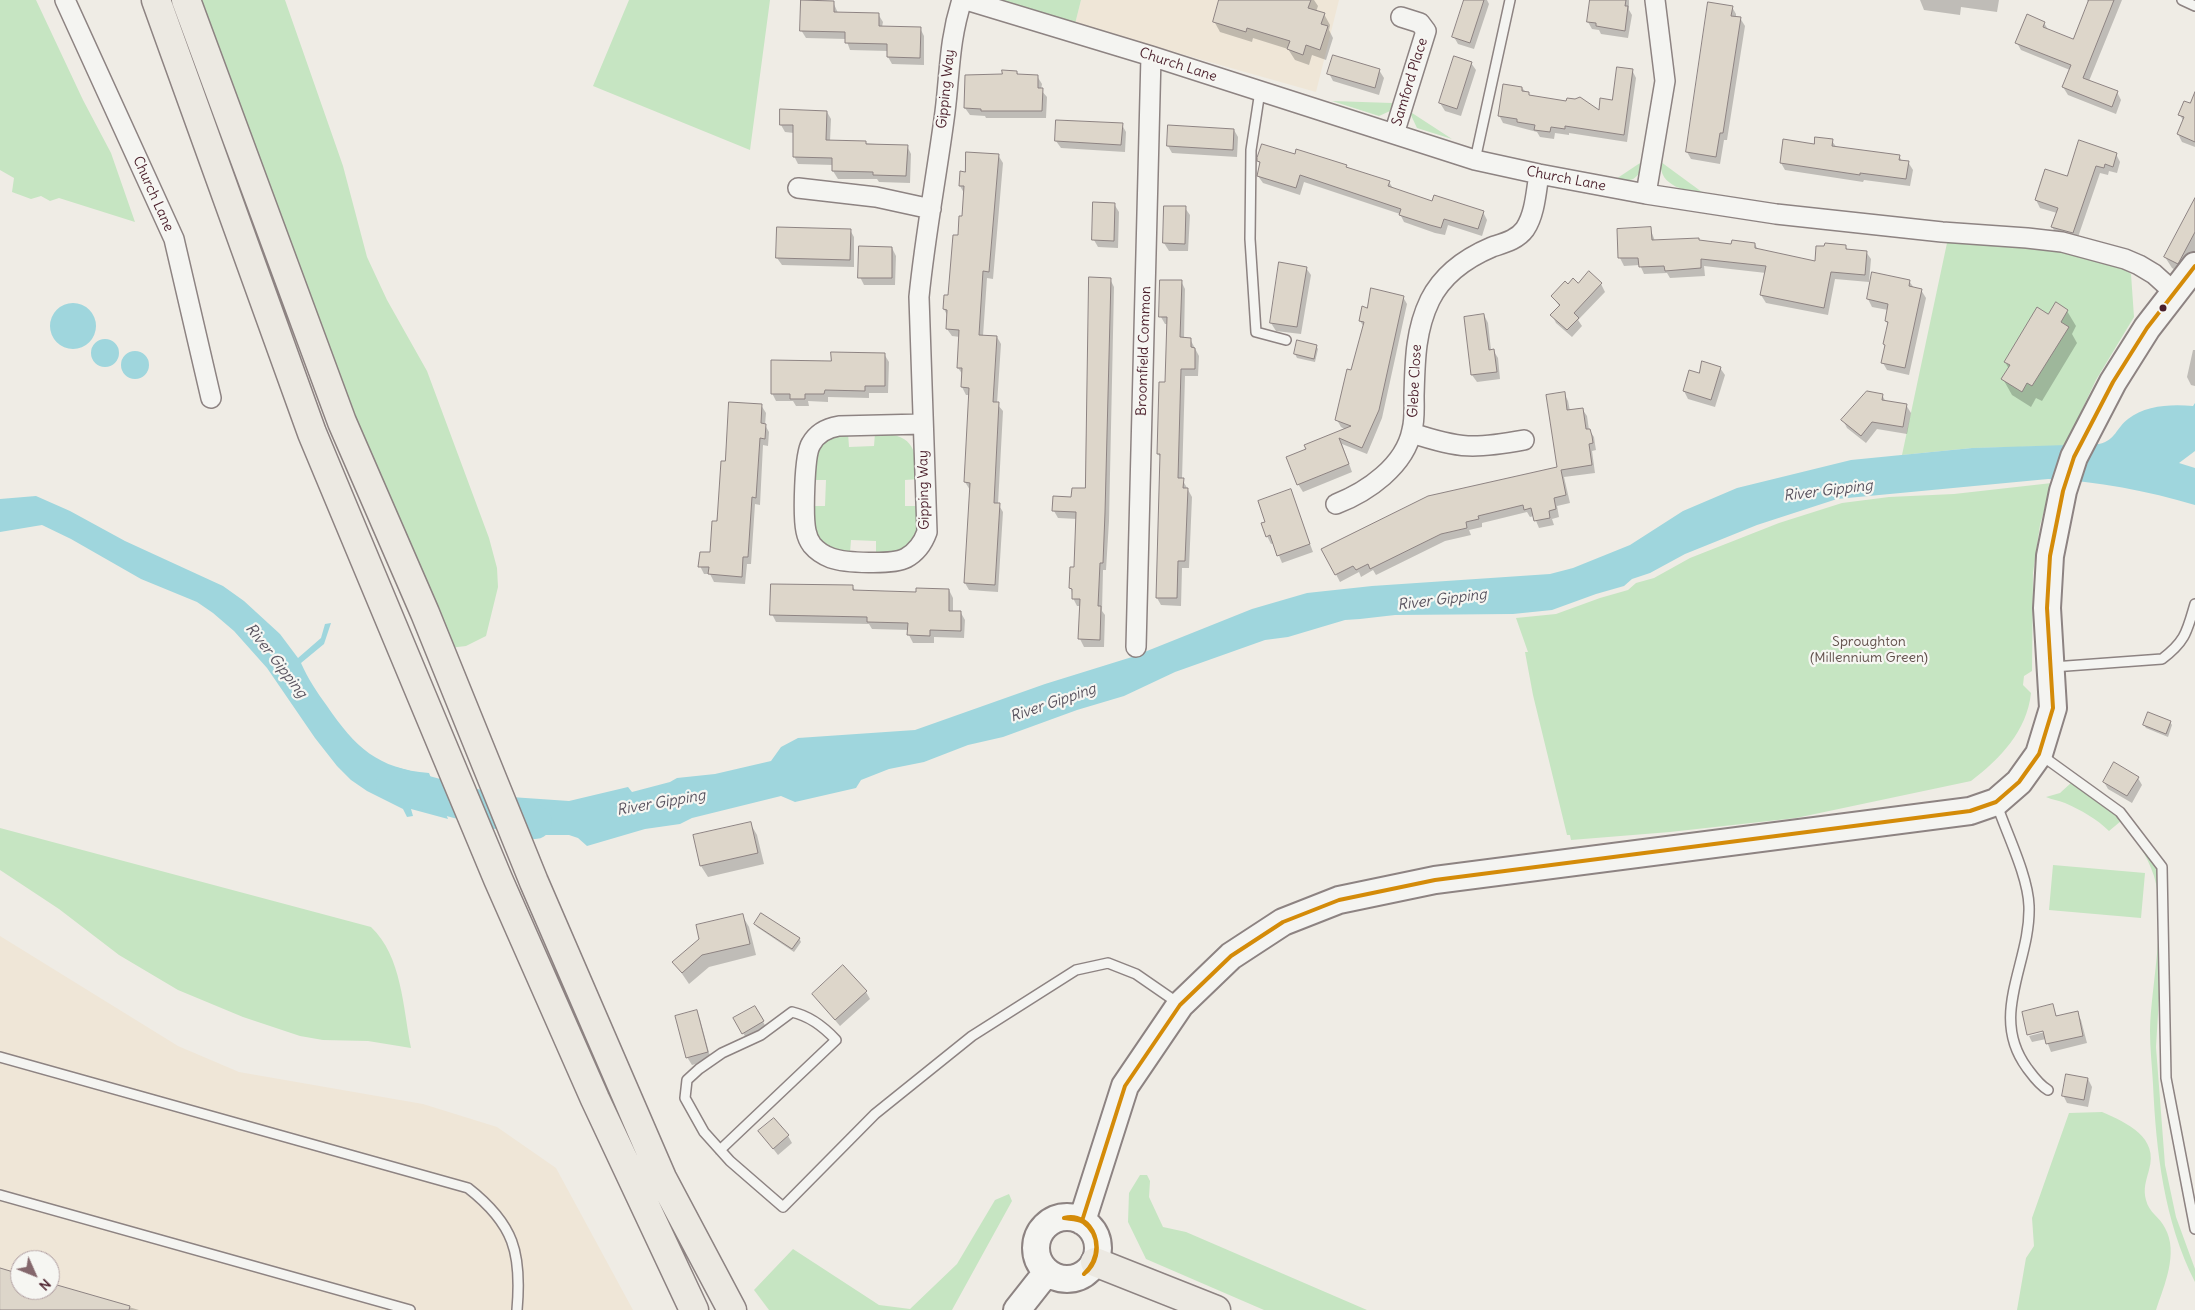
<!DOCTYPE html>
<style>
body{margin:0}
#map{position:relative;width:2195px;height:1310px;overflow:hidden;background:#efece5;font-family:Delius,sans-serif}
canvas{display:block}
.north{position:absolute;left:10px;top:1250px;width:50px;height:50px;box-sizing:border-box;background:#f6f6f2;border:1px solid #b1a0a2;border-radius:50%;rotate:134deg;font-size:14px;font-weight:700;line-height:20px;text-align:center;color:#4a1f2b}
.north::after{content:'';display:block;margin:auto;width:18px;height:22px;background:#84676c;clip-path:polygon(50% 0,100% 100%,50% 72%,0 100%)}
</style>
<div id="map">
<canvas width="2195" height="1310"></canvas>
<div class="north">N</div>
</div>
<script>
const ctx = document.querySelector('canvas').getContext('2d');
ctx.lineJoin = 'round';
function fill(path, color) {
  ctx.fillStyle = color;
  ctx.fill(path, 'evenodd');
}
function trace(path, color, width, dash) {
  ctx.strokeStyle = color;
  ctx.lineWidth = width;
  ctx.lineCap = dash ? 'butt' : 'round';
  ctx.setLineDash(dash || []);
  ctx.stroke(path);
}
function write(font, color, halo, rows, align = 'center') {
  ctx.font = font + ' Delius,sans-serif';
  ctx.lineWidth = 4.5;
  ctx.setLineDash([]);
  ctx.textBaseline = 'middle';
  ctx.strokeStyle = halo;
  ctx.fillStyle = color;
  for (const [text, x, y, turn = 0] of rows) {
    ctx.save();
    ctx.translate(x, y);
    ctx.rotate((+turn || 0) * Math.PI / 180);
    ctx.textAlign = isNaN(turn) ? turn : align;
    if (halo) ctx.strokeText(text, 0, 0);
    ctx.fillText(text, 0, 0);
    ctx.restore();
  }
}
const built = new Path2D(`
 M1081,0h258l-23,92 -241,-68z
 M0,936l178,110 61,26 184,32 74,23 59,41 77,142h-633zM20,1260h30v30h-30z`);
const green = new Path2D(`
 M0,0h36l47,100 28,53 24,69 -76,-24 -9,3 -9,-5 -10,3 -19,-7 2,-14 -14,-8z
 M198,0h87l58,166 24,91 20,43 40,71 62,167 8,30 1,19 -12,49 -20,10 -17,2 -140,-348z
 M629,0h141l-20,150 -157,-64z
 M999,0h82l-6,24z
 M1332,101l60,2 3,1 -5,7 -11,5z
 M1409,111l43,28 -35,-11z
 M1646,159c-7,19 -12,24 -33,22z
 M1661,162l45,33c-18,-4 -48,-8 -45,-33z
 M1951,239c44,5 149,7 180,35l3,43 -38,63 -31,66 -93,2 -70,7 45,-212z
 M848,433l1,14 25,-1 1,-13c38,2 39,11 44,46l-14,1v26h14c0,17 1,39 -18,46 -7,3 -18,2 -25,3v-14l-25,-1 -1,13c-33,-2 -36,-19 -38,-47h13l1,-26h-13l1,-18 10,-24z
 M2052,483l-12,42 -7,48 -1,98 -8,5 -1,9 8,8c-4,38 -31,66 -60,88l-175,37 -126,14 -99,8 -1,-5h-3l-34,-140 -8,-43h3l-12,-34 40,-4 44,-16 28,-8 8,-7 18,-5 36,-20 89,-35 63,-20 47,-6 65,-3z
 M2072,782l58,38 30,49 4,46 -8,132 9,118 11,52 19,52v13c-31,-61 -39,-131 -42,-198 -1,-18 -3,-36 -3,-53 1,-46 17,-113 4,-155 -7,-21 -19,-39 -33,-55l-12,10c-12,-12 -28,-21 -44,-28 -7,-3 -13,-3 -19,-6l14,-4z
 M0,828l371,99c31,29 32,81 40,121l-43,-7 -45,-1 -23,-4 -57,-19 -65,-27 -59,-35 -60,-46 -59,-39z
 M2053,865l92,8 -4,45 -92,-8z
 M2102,1112c25,11 57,25 47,58 -3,11 -6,19 -3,30 3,13 14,17 19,28 14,25 -1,58 -9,82h-139l9,-52 8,-12 -2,-28 37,-105z
 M1140,1175h7l3,6 -1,16 14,30 23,5 181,78h-103l-118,-51 -18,-37 1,-29z
 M1009,1194l3,7 -60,109h-183l-15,-20 39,-41 86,56 31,4 47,-45 38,-64z`);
const water = new Path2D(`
 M50 326a23 23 0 1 1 46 0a23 23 0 1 1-46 0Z
 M91 353a14 14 0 1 1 28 0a14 14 0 1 1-28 0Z
 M121 365a14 14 0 1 1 28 0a14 14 0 1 1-28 0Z
 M2195,403v48l-16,12 16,5v37c-47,-14 -98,-24 -147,-26l-211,20 -80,26 -72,29 -35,19 -18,6 -8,7 -28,8 -44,16 -39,4 -118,1 -35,4 -15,1 -57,17 -23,3 -90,32 -51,24 -47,14 -74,27 -35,8 -44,17 -35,7 -28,11 -5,8 -61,14 -14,-6 -89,22 -12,6 -35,5 -58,17 -9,-8 -9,-3h-26l-18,-4 -14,-34 58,4 59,-14 4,5 38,-10 7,-4 38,-4 56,-13 10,-14 17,-9 117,-8 130,-46 87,-27 120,-48 55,-16 65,-7 178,-12 23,-6 57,-23 53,-34 54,-23 114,-28 121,-12 127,-4c17,-4 17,-16 29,-25 17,-14 44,-15 65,-13z
 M36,496l34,15 55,30 98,45 21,15 36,33 18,24 23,-20 4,-14 6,-1 -7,21 -23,19c7,16 16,29 26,43 28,41 51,63 102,67l19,46 -37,-10 2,7 -6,1 -4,-8 -36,-18 -16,-11 -14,-14 -22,-28 -48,-70 -33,-37 -21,-18 -16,-11 -56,-23 -70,-40 -29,-14 -42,7v-33z`);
const shadow = new Path2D(`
 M1221,0h93l4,6 -2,6 8,2 6,11 -1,5 4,8 -7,22 -14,-5 -3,10 -14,-5 -7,-11 -35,-11 -1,4 -32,-10 -6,-11z
 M1465,0h22l2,4 -15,45 -16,-5 -4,-7z
 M1591,0h38v10l3,5 -4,23 -27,-4 -2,-4 -7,-1 -4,-7z
 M1920,0h79l-2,12 -36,-5 -1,8 -36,-5z
 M2087,0h35l-33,81 28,11 4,8 -5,14 -48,-19 -5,-8 7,-17 -49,-20 -4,-7 27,-20 5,8 25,10 15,-37z
 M833,2l5,11 40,1 5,8 -1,5 38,1 4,8v29l-32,-1 -4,-7v-6l-38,-1 -4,-11 -40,-1 -5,-8z
 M1732,7l4,7v4h4l5,8 -18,114h-3l-4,24 -29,-5 -4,-7z
 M1471,63l5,7 -15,46 -16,-5 -5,-8z
 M1379,70l5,8 -5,17 -46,-14 -4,-8z
 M1632,70l4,8 -9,64 -58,-9v2l-14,-2 -1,6 -14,-2 -3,-5 -34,-9 -4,-8 23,-27 9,9 36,6 8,-3 25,12 13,-10z
 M1017,72l2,4h18l5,8 -1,6 6,7 -1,21h-60l-1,-2 -15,-1 -5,-7 38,-33z
 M2195,95v52l-13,-5 -4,-8 6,-12 -4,-7 11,-10z
 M827,112l4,7 -1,22 77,5 4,8 -1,29 -31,-1 -2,-3h-39l-5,-8v-6l-35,-1 -4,-8v-23l-9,-1 -4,-7z
 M1122,125l4,7 -1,20 -64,-4 -5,-7z
 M1234,130l4,7 -1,20 -65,-4 -4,-7z
 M1832,141l5,7 62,8 3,5 6,1 5,8 -3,16 -46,-6 -1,2 -78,-12 -4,-7z
 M2116,154l4,8 -3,11 -8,-2 -1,4 -8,-2 -23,67 -20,-5 -5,-8 5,-14 -17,-5 -4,-8 32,-22z
 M998,155l5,8 -10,116 -6,-1 -4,58 14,1 4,7 -4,60 6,7 -5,93 5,8 -5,80 -29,-2 -4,-7 5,-93 -5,-8 5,-87h-4l-4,-8 1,-12 -5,-7 2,-31 -8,-1 -5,-7 1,-12 -4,-8 6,-13 13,-79 1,-24 -4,-7 6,-13z
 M1295,155l51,11 1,2 42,14 5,8 39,13 50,9 4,8 -5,16 -34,-11 -3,10 -10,-2 -31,-11 -4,-8 -96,-32 -4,13 -37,-12 -5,-7 2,-12 -2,-3z
 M2195,201v55l-11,19 -12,-7 -7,-11z
 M1114,204l5,8 -1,36 -20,-1 -4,-7z
 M1185,208l5,7 -2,36h-19l-5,-8z
 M1650,228l5,13 44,-2 1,3 32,3 23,-1 3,6 58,12 29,-16 3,4 18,2 5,7 -2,23 -34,-3 -7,36 -62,-12 -5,-8 5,-22 -62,-7 1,10 -35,2 -3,-5 -23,1 -4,-9 -16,1 -4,-8z
 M850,230l4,7v30l-72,-2 -5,-7z
 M892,248l4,8 -1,29h-31l-4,-8z
 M1306,268l5,7 -10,59 -25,-3 -5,-8z
 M1110,279l4,8 -5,234 -3,49h-3l-1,41 3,4 -1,32h-20l-4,-8 1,-33h-4l-4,-8 -2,-10 4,-19 2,-50 -19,-1 -4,-7 32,-21z
 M1181,281l4,8 -1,50h6l9,17 -1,20h-13l-3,103 10,18 -3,71h-7l-1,38 -20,-1 -4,-7 4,-140 -3,-4 8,-70 2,-60h-3l-4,-7z
 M1909,281l5,7 7,2 5,8 -17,77 -22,-5 -4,-7 3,-15 -2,-4 4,-19 -2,-4 2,-11 -16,-3 -4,-8z
 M1601,284l4,8 -27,28 4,6 -10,11 -16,-14 -4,-8 8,-8 -8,-11 16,-11z
 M1403,297l4,7 -25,114 -15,36 -25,-10 10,28 -49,20 -5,-8 10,-34 38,-20 -5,-3 -4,-7 27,-93 -4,-6 8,-12z
 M2067,311l9,15 -4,8 5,9 -35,58 -6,-3 -5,9 -19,-12 -9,-16 6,-10 -4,-7z
 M1484,315l4,8 3,27h2l5,8 2,21 -23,3 -5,-7z
 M1316,346l2,3 -3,13 -18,-4 -2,-4z
 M2193,350h2v36l-4,-1 -4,-8z
 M884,354l5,8 -1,31h-19v5l-41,-1v5l-20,-1 1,5h-13l-3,-5h-17l-4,-8z
 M1720,368l5,7 -10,32 -27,-8 -4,-8 16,-17z
 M1564,393l4,8 2,10 12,-2 5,7 2,14 5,7 1,7 1,6 -4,1 3,22 -31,4 6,26 -13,3 2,11 -7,2 2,6 -15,3 -5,-12 -4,1 -3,-5 -45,11v4l-13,3 2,5 -26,6 -69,34 -3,-5 -12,7 -2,-5 -19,10 -17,-33 235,-81z
 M1882,395l4,7 20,3 5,8 -4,21 -30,-5 -11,14 -19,-15 -4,-8z
 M761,405l5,8 -1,12 4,7 -1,14 -5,-1 -3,60 -5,-1 -4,60h-4l-2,20 -31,-2 -4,-8h-6l-4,-8 11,-12 15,-92z
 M1290,491l23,61 -31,11 -8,-20 -3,1 -4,-8v-14z
 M853,587l3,5 61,1 32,-3 4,8v14l8,1 4,7 -1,18 -30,-1v6h-21l-4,-8v-5l-37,-1 -3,-5 -93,-2 -4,-8z
 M2170,722l2,3 -4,12 -22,-9 -2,-3z
 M2138,778l4,7 -10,18 -24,-14 -4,-7z
 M750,823l7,12 7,29 -56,13 -7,-11z
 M742,915l7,12 7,28 -47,12 -20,17 -15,-22z
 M755,924l44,14 2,4 -7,10 -37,-25z
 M866,992l4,7 -30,27 -27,-32z
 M2052,1006l5,11 20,-5 4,8 6,23 -36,9 -5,-13 -14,3 -3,-6 20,-5v-2l-21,4v2l-5,-22z
 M755,1007l12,22 -20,11 -12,-22z
 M696,1011l4,8 11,41 -19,5 -5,-8z
 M2088,1079l4,8 -4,20 -21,-4 -4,-8z
 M760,1132l28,4 4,7 -14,12z
 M0,1269l20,6v15h30v-6l89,26h-139z`);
const river = new Path2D(`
 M393,784l142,38`);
const building = new Path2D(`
 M801,0l33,1v11l45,1v13l42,1 -1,31 -33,-1v-13l-42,-1v-11l-45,-1z
 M1219,0h92l-3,8 17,5 -4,11 7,2 -8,24 -14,-5 -3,10 -16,-6 3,-8 -43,-13 -1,4 -33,-10z
 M1464,0h20l-14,43 -18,-6z
 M1590,0h36l-1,6h3l-3,25 -29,-5v-3l-9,-1z
 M2089,0h25l-31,78 35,13 -6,16 -50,-20 9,-22 -56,-22 12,-29 18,8 -2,5 30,12z
 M1708,2l25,4 -2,10 10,1 -18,116h-3l-4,24 -30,-5z
 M1333,55l47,14 -5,19 -48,-14z
 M1454,56l18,6 -15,47 -18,-6z
 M1617,67l16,2 -9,66 -59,-9v3l-14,-2 -1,5 -16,-2 1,-5 -18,-3v-3l-19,-3 5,-32 19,3v4l7,1v3l37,6 1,-3 8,1 5,-2 19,13 1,-12 12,2z
 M1002,70l15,1v3l21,1v13h5l-1,23h-61v-2l-17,-1 1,-33 37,-1z
 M2195,92v50l-18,-8 7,-17 -6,-2 6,-14 6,2z
 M780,109l47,2 -1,29 40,1v3l42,1 -2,31 -33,-1v-3l-41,-1v-13l-39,-1v-32h-13z
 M1056,120l67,3 -2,22 -66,-4z
 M1168,125l66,4 -1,21 -66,-4z
 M1815,137l18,2 -1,7 68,9 -1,5 10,1 -3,18 -46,-6v2l-80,-12 3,-24 31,5z
 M2079,140l38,13 -4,14 -8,-3 -1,4 -8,-2 -23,67 -22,-6 7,-19 -23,-8 10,-31 22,7z
 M1262,144l33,10 1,-5 51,16 -1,2 44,14 -2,5 44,15 2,-6 50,16 -6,18 -34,-10 -3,9 -11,-3 -31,-10 2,-6 -101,-34 -4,13 -39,-12 3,-14 -3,-1v-3z
 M966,152l33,2 -10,118 -6,-1 -4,64 18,1 -4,66h6l-5,101h6l-5,82 -31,-2 6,-100 -6,-1 5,-94 -8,-1 1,-19h-5l2,-38 -13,-1 1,-19 -4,-1 1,-14h4l5,-60h5l1,-19h3l2,-30h-5l1,-15 5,1z
 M2195,198v34l-17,32 -14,-7z
 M1093,202l22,1 -1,38 -22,-1z
 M1164,206h22l-1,38 -22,-1z
 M777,227l74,2 -1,31 -74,-2z
 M1651,227l1,13 47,-2v2l32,4 1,-4 23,3v5l60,13 1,-15h8l1,-3 21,2v4l21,2 -2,24 -34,-3 -7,36 -64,-13 6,-29 -65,-7v9l-36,3 -1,-5 -25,1 -1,-9h-20l-1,-29z
 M859,246l33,1v31h-34z
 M1279,262l28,5 -10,60 -27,-4z
 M1589,271l13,12 -28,30 5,5 -12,12 -17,-15 10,-10 -9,-9 14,-15 3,3 5,-6 5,5z
 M1872,272l38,8 -1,6 13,3 -17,79 -24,-5 4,-18 -2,-1 5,-22 -3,-1 3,-17 -21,-5z
 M1089,277l22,1 -6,235 -2,50h-3l-2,43h3l-1,34 -22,-1 2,-40h-8v-10l-3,-1 1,-21h4l2,-55 -24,-1 1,-15 18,1 1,-9h13z
 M1160,280h22l-2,57 11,1v9l4,1v21h-14l-3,109h6l-1,10h5l-3,73h-7l-1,37h-21l4,-144h-3l2,-72h6l2,-65h-8z
 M1371,288l33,8 -25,114 -17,38 -23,-10 10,26 -52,21 -11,-28 20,-8 -2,-4 47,-19 -16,-6 12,-51 4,1 13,-48 -5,-1 3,-15 5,2z
 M2056,302l12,8 -7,12 8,5 -37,59 -5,-3 -5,9 -21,-13 9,-14 -6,-3 33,-55 11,7z
 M1484,314l5,36 5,-1 3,23 -26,3 -7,-58z
 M1297,340l20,5 -3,14 -20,-5z
 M831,352l54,1v33h-20v5l-40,-1 -1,4h-19v5h-15v-5h-19v-34l60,1z
 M1702,361l19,6 -10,33 -28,-9 6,-21 10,3z
 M1867,391l16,3 -1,6 25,4 -4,23 -31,-5 -11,14 -20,-16z
 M1565,392l2,18 16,-2 3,21h4l2,7 1,7 -4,1 3,21 -31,5 5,25 -12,3 2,11 -7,2 1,7 -16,3 -3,-13 -7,2 -1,-5 -45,11 1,3 -13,3 1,6 -26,6 -71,35 -2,-5 -12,6 -3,-4 -18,9 -14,-26 107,-53 129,-29 -11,-72z
 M729,402l33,2 -1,19 5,1 -1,15 -5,-1 -4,60 -4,-1 -4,60h-5l-1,20 -34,-3 1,-7h-11l2,-15h10l2,-31h5l4,-60h4z
 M1291,489l19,55 -33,12 -7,-21 -4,2 -5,-14 4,-1 -7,-21z
 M771,584l82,1v5l63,2v-4l33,1v22h12v20l-31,-1v6l-23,-1 1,-12 -41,-1v-5l-97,-2z
 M2148,712l23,9 -5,13 -23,-9z
 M2114,762l25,15 -12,19 -24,-14z
 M751,822l7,31 -58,13 -7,-31z
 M761,913l39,25 -8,11 -38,-25z
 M743,914l7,30 -48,11 -20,18 -10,-11 27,-23 -3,-14z
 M843,965l24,26 -32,29 -23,-26z
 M2053,1004l3,12 22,-5 5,25 -37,8 -3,-13 -16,4 -5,-23z
 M755,1006l9,15 -22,13 -9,-16z
 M697,1010l11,42 -22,6 -11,-42z
 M2066,1074l22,4 -4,22 -22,-4z
 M774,1118l15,17 -16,14 -15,-18z
 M0,1268l20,6v16h30v-7l80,23 -1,4h-129z`);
const lane = new Path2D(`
 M2182,0l13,6
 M1260,91l-9,59 -1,89 6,93 30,8
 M1475,160l35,-160
 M2053,667l109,-8c24,-18 25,-28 33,-55
 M2041,755l79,57 42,55 4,211 29,151
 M1997,805c10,29 31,71 32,101 2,57 -41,109 -2,162 6,8 12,17 21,22
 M0,1057l468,131c46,36 54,65 49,122
 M720,1150l116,-110c-13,-14 -26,-24 -44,-28l-31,23 -39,18 -23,16 -12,11 -2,18 19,34 26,29 53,46 92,-93 97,-78 104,-66 32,-7 28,11 42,29
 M0,1195l410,115`);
const street = new Path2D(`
 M65,0l109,239 37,159
 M966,0l185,56 324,104 64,14 107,20 130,20 166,18 85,6 35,4 63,17 14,6 15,9 21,19
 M1394,134l32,-103 -6,-8 -19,-6
 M798,188l78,9 55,12
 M1646,194l19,-113 -10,-81
 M923,424l-84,2c-12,2 -22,7 -28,18 -7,11 -8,73 -5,87 1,5 3,10 6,14 5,6 11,10 19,13 14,5 62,7 75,0 11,-6 17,-15 21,-26l-8,-235c6,-62 18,-123 26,-185 5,-40 4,-72 17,-112
 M1412,433c48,16 63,16 112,7
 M1336,504c31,-12 69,-38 76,-74 3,-11 2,-23 2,-34 1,-34 1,-65 16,-96 13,-26 36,-42 62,-53 12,-4 25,-7 33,-18 10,-15 11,-37 14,-55
 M1136,647l15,-591`);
const secondary = new Path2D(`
 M1036 1248a31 31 0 1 1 62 0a31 31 0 1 1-62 0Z
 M1082,1221l43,-135 55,-81 51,-49 52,-34 56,-22 96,-20 535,-69 26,-9 23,-20 20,-28 14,-46 -6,-100 3,-52 13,-65 11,-34 39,-75 34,-54 48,-62
 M1017,1310l30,-38`);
const highway = new Path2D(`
 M156,0l156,433 186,446 97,220 99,211
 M186,0l156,422 83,191 109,269 128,296 70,132
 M1095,1262l121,48`);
const bus1 = new Path2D(`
 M1064,1218c5,1 14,1 19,4 19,14 16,37 1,52
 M1064,1218c29,-8 46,36 20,56
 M1082,1221l43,-135 55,-81 51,-49 52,-34 56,-22 96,-20 535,-69 26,-9 23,-20 20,-28 14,-46 -6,-100 3,-52 13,-65 11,-34 39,-75 34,-54 48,-62`);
const markers = [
 [2163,308,4.5,"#4a1f2b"]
];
const streetNames = [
 ["Church Lane",1178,65,18],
 ["Samford Place",1410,82,-73],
 ["Gipping Way",946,89,-84],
 ["Church Lane",1566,179,11],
 ["Church Lane",153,194,66],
 ["Broomfield Common",1144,351,-88],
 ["Glebe Close",1415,381,-87],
 ["Gipping Way",924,490,-91]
];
const parkNames = [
 ["Sproughton",1869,642],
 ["(Millennium Green)",1869,658]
];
const waterNames = [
 ["River Gipping",1828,491,-7],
 ["River Gipping",1442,600,-7],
 ["River Gipping",276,661,52],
 ["River Gipping",1053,703,-19],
 ["River Gipping",661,803,-10]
];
fill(built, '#efe6d7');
fill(green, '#c6e5c2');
fill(water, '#9fd6dd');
fill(shadow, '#0003');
trace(river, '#9fd6dd', 34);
fill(building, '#ddd6ca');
trace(building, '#8d8382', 1);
trace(lane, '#8d8382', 12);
trace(street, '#8d8382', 22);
trace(secondary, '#8d8382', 30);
trace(highway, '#8d8382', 31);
trace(lane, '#f4f4f1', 9);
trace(street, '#f4f4f1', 19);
trace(secondary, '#f4f4f1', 26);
trace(highway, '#ece9e2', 28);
trace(bus1, '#d48b09', 4);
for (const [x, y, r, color] of markers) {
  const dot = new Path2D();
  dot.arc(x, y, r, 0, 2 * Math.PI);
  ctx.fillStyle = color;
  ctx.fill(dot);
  trace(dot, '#f6f6f2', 2);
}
write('14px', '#4a1f2b', '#f6f6f2', streetNames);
write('14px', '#604f4a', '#f6f6f2', parkNames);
write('italic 15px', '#59535f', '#f6f6f2', waterNames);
</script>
